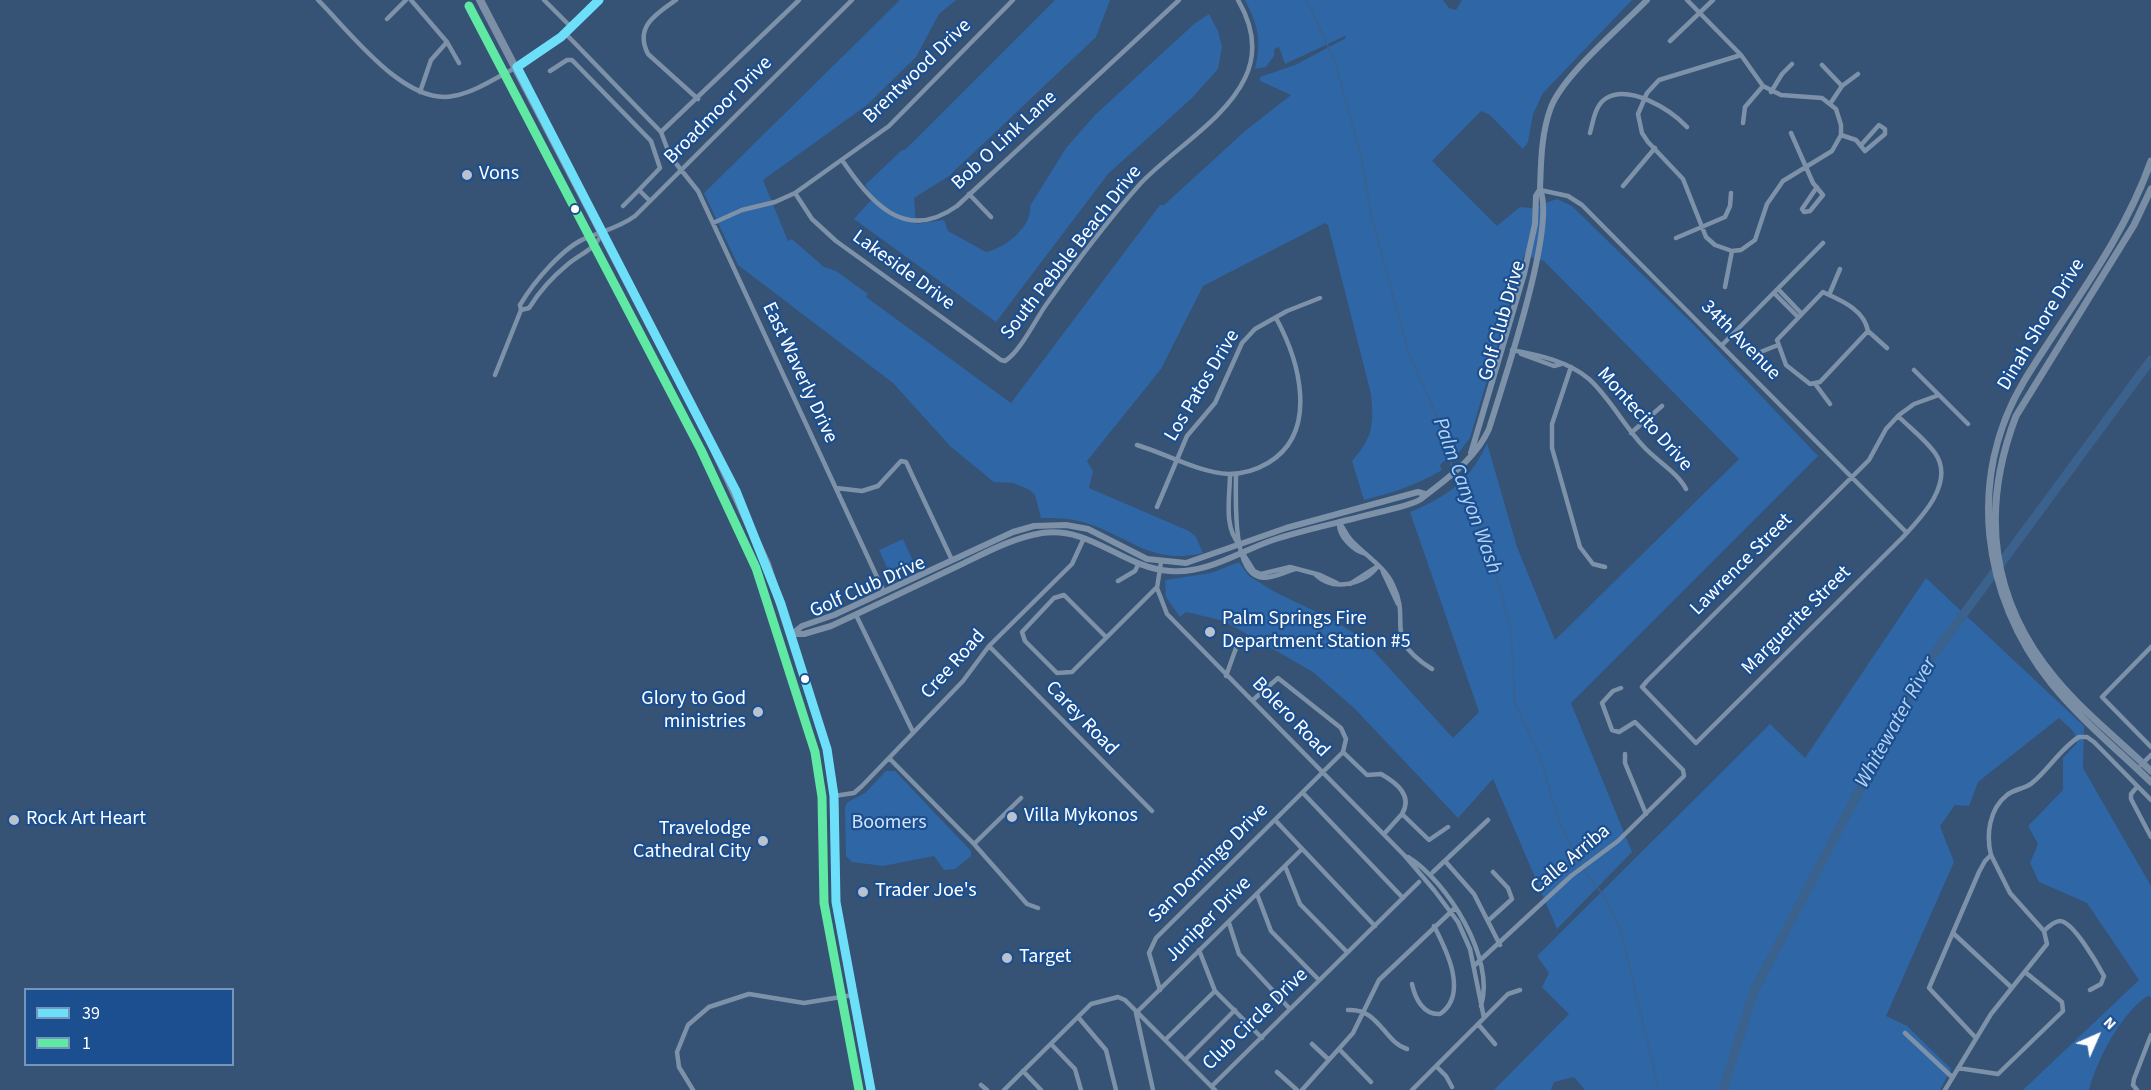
<!DOCTYPE html>
<style>
body{margin:0}
#map{position:relative;width:2151px;height:1090px;overflow:hidden;background:#365274;font-family:"Source Sans 3",sans-serif}
canvas{display:block}
.legend{position:absolute;left:24px;top:988px;width:210px;height:78px;box-sizing:border-box;background:#1b4f8f;border:2px solid #7695bc;margin:0;padding:8px 10px;list-style:none;font-size:18px;color:#fff}
.legend li{display:flex;align-items:center;gap:12px;height:30px}
.legend b{width:30px;border:2px solid #7695bc}
.north{position:absolute;left:2067px;top:1006px;width:60px;height:60px;-webkit-text-stroke:4px #1b4f8f;paint-order:stroke;rotate:45deg;font-size:16px;font-weight:700;line-height:24px;text-align:center;color:#fff}
.north::after{content:'';display:block;margin:auto;width:21px;height:27px;background:#fff;clip-path:polygon(50% 0,100% 100%,50% 72%,0 100%)}
</style>
<div id="map">
<canvas width="2151" height="1090"></canvas>
<ul class="legend">
<li><b style="height:8px;background:#6ddff8"></b>39</li>
<li><b style="height:8px;background:#60e9a3"></b>1</li>
</ul>
<div class="north">N</div>
</div>
<script>
const ctx = document.querySelector('canvas').getContext('2d');
ctx.lineJoin = 'round';
function fill(path, color) {
  ctx.fillStyle = color;
  ctx.fill(path, 'evenodd');
}
function trace(path, color, width, dash) {
  ctx.strokeStyle = color;
  ctx.lineWidth = width;
  ctx.lineCap = dash ? 'butt' : 'round';
  ctx.setLineDash(dash || []);
  ctx.stroke(path);
}
function write(font, color, halo, rows, align = 'center') {
  ctx.font = font + ' "Source Sans 3",sans-serif';
  ctx.lineWidth = 4.5;
  ctx.setLineDash([]);
  ctx.textBaseline = 'middle';
  ctx.strokeStyle = halo;
  ctx.fillStyle = color;
  for (const [text, x, y, turn = 0] of rows) {
    ctx.save();
    ctx.translate(x, y);
    ctx.rotate((+turn || 0) * Math.PI / 180);
    ctx.textAlign = isNaN(turn) ? turn : align;
    if (halo) ctx.strokeText(text, 0, 0);
    ctx.fillText(text, 0, 0);
    ctx.restore();
  }
}
const green = new Path2D(`
 M900,0h56l-17,14 -23,43 -49,48 -104,75 25,61 4,-2 32,28 12,4 32,23 -2,3 145,106 149,-198h4l81,-74 46,-36 -31,-14v-4l35,-12 51,-27 -1,-2 -60,28 -6,-17 -5,2v7l-8,11 -11,2c7,-29 3,-43 -10,-69h198l6,8 7,2 6,-10h170l-89,93 -10,21 -5,28 -5,7 -33,-34 -9,-4 -49,50 65,65 23,-19 11,1 26,-9 15,7 121,118 125,132 -247,247 61,149 -75,77 -64,-150 -35,39 -103,-109 -42,-37 -89,-51 -38,-9 -6,5 -14,-20 -1,-17 46,-7 28,-11 10,14 26,16 58,28 29,18 91,100 26,-26 -69,-200c37,-15 61,-32 77,-69l30,104 38,93 184,-181 -195,-198 -20,-6 -54,183 -14,18 -2,-4 -14,13 2,5c-25,15 -50,23 -78,30l-12,-39c21,-24 22,-36 19,-67l-43,-169 -3,-2 -122,63 -42,83 -74,92 6,10 -4,17 100,43 7,6 7,16c-52,13 -75,-18 -120,-31 -14,-4 -28,-4 -42,-4l-6,-23 -5,-5 -17,-7 -19,-1 -43,-35 -58,-64 -155,-118 -34,-72z
 M1055,0h55l-14,37 -147,139 -35,22 2,26 28,-4 4,11 38,21c18,-3 47,-26 44,-46l36,-58 29,-33 99,-91 15,-10 9,17 4,16 -4,22 -26,29 -84,76 -112,148 -142,-103 19,-21 -8,-13 37,-35h3z
 M903,539l11,24 -24,11 -11,-24z
 M1926,578l158,148 -1,42 68,118v111l-4,-1c-27,20 -49,61 -58,94h-66l116,-110 -52,-77 -48,-21 -9,-19 8,-19 -10,-18 35,-36v-32l14,-15 -3,-11 -15,-14 -81,64 -9,24 -14,-1 -15,21 14,36 -68,154 21,10 44,43 -11,21h-355l-11,-13 -20,5 -3,8h-57l75,-76 -27,-27 7,-14 -12,-17 233,-232 35,34z
 M886,771h9l76,80v5l-16,13 -11,1 -10,-14 -51,10 -31,-4 -6,-6 -1,-49 3,-5 17,-9z`);
const stream = new Path2D(`
 M1307,0l28,62 25,90 11,63 38,139 27,60 17,56
 M1455,474l33,72 23,85 4,73 24,50 20,67 22,45
 M1584,870l20,26 17,35 38,159`);
const river = new Path2D(`
 M1723,1090l31,-99 169,-322 228,-309`);
const minor = new Path2D(`
 M318,0c32,32 87,106 135,96 23,-4 44,-19 64,-29
 M411,0l36,42 12,21
 M544,0l27,27
 M676,0c-20,14 -42,27 -28,54l50,45
 M1687,0l54,55 22,31 18,9 41,3 14,11 5,16v10l-9,16 -49,30 -16,23 -12,36 -14,10 -9,1 -17,-6 -9,-8 -23,-58 -35,-37 -6,-9 -4,-19 9,-21 12,-13 82,-25
 M387,19l19,-19
 M565,33l96,99
 M1670,41l43,-41
 M1822,65l20,21
 M550,71l17,-11h5l79,81 9,27 -21,22 11,11
 M420,92l11,-32 16,-18
 M1771,92l11,-18 10,-10
 M1830,104l12,-18 16,-12
 M1743,123l2,-16 18,-21
 M661,132l9,24 28,35 186,401
 M661,132l138,-132
 M1590,133c3,-11 5,-27 15,-34 24,-16 66,11 82,28
 M1791,133l22,50 10,12 -13,16 -6,1 -2,-3 15,-22
 M1841,135l15,5 9,11 20,-17v-5l-6,-4 -17,19
 M842,160c28,41 62,84 115,46l222,-206
 M1623,186l32,-38
 M1540,190l28,6 14,9 325,328
 M795,193l17,26 24,22 165,119 4,1c16,-10 31,-43 43,-59 27,-38 61,-83 92,-118 32,-34 85,-64 105,-106 13,-27 7,-54 -7,-78
 M969,194l22,23
 M623,206l16,-16
 M713,223l29,-13 33,-8 20,-9 94,-67 124,-126
 M1676,238l49,-21 5,-11 1,-13
 M1725,287l7,-36
 M1778,289l23,24
 M1823,292c17,8 41,17 45,39l-48,51 -10,2 -24,-19 -9,-25z
 M1774,293l24,24
 M1829,295l11,-26
 M521,310l8,-2c10,-16 22,-30 38,-43 14,-12 25,-13 35,-31
 M1868,331l19,17
 M1722,345l101,-102
 M1512,350c26,5 56,11 77,29 21,19 35,47 55,68 13,14 33,25 42,42
 M1521,354l33,12 7,-2
 M1753,355l25,-10
 M1571,367l-19,57v24l28,99 13,17 12,3
 M1914,370l25,25
 M495,375l26,-65 -1,-5c13,-22 44,-60 69,-68 17,-7 31,-10 46,-21l217,-216
 M1816,385l14,19
 M1898,416c12,12 27,23 37,37 21,30 -15,66 -34,86l-205,204 -54,-56 5,-6 222,-221 17,-31 12,-13 1,-1 15,-11 25,-9 29,29
 M1631,433l31,-27
 M1137,445c30,9 60,27 92,29 14,0 27,-4 39,-11 52,-31 31,-103 8,-145
 M1230,474c0,22 -7,54 10,71
 M1236,474c0,22 -4,96 23,103 10,3 26,-5 36,-8
 M836,488l26,3 16,-5 23,-25 5,1 46,98
 M1157,507l30,-71 28,-33 27,-60 13,-14 32,-18 33,-13
 M1339,522c5,6 7,13 13,19 13,14 33,26 41,44 19,37 -12,52 39,84
 M1339,522c-1,14 14,29 27,32
 M1242,552l12,19 7,3 29,-7 30,8 17,8
 M1161,562l-4,26 10,26 238,242 29,34 24,32 12,27 14,69
 M1383,572l15,32
 M1316,575c18,17 49,9 62,-9
 M1118,581l17,-10 3,-6
 M1350,584l28,-18
 M856,615l57,117
 M1106,637l-42,-42 -10,3 -32,34 3,9 32,32 15,-1 84,-84
 M989,646l163,165
 M2151,647l-49,50 49,50
 M1226,676l10,-28
 M1253,700l25,-22 63,50 5,11 -3,13 24,23 14,-1c16,9 32,22 21,40l27,26 19,-13
 M1625,754v9l21,51
 M889,758l85,86 53,60 11,4
 M2141,765l10,-10
 M2137,787l-6,7v5l20,38
 M1303,793l100,105
 M834,796l20,-3 8,-7 101,-105 26,-35 83,-82 12,-26
 M1275,820l100,106
 M1384,834l18,-20
 M974,844l47,-46
 M1408,857c39,24 88,102 73,149
 M1445,861l29,33 26,51
 M1285,866l15,38 47,48
 M1433,872l55,-52
 M1257,894l14,37 48,49
 M1489,920l23,-21 -4,-11 -15,-16
 M1229,923l10,31 51,55
 M2044,931c4,-4 10,-10 16,-10 13,0 38,44 44,55l-3,8 -11,6
 M1953,933l58,54
 M1199,950l16,41 47,47
 M1475,965l96,-89 47,-35 66,-65 -1,-6 -48,-48 -16,10 -7,-2 -10,-27 11,-12 8,-3
 M1412,984c3,14 11,31 28,30 29,-20 6,-65 -6,-88
 M1160,990l-11,-37 7,-15 187,-186
 M1348,1010c31,-2 36,32 59,39
 M1078,1017l28,33 10,40
 M1478,1024l17,20
 M1905,1033l47,44
 M1975,1037l-46,-49 50,-116 6,-11 6,-6c-5,-20 -2,-46 16,-60 7,-6 18,-6 25,-12 17,-14 29,-35 47,-46h8l7,5 57,58
 M1165,1040l50,-49
 M1051,1044l24,25 6,21
 M1312,1044l16,15
 M1339,1049l32,33
 M1185,1060l50,-50
 M1436,1066l10,10 6,11
 M1958,1068l40,6 65,-63 -1,-9 -37,-30
 M1023,1071l18,19
 M1277,1072l20,18
 M981,1085l6,5
 M1212,1086l207,-204
 M693,1090l-14,-23 -2,-15 11,-27 21,-18 40,-13 55,9 49,-8
 M1004,1090l87,-86 27,-7 7,3 90,90
 M1153,1090l-17,-77 166,-164
 M1302,1090l51,-57 26,-53 76,-72
 M1412,1090l96,-96 12,-4
 M1945,1090l46,-76 56,-70 -3,-13 -34,-38 -19,-38
 M2137,1090l-4,-5 1,-6 17,-44`);
const tertiary = new Path2D(`
 M1471,453l53,-179 11,-50 1,-28 4,-6c1,-28 1,-56 11,-83 14,-34 69,-79 96,-107
 M791,634h13l27,-8c42,-19 84,-40 127,-60 27,-13 54,-28 84,-33 49,-7 81,35 128,38 38,3 68,-19 103,-31 27,-9 55,-15 83,-22 12,-4 57,-12 65,-19 25,-20 54,-39 68,-70 13,-43 68,-203 51,-239
 M792,634l10,-8 32,-11 179,-83 21,-6 32,-1 22,4 59,30 39,4 100,-35 132,-36 7,2`);
const secondary = new Path2D(`
 M2151,161c-28,80 -83,148 -127,220 -58,97 -42,216 27,302 29,36 67,67 100,99
 M2151,189l-17,36 -118,191c-36,94 -26,184 39,262 28,34 65,63 96,93`);
const primary = new Path2D(`
 M480,0l232,445 55,119 60,185 7,47 2,106 35,188
 M517,67l44,-30 38,-37`);
const bus1 = new Path2D(`
 M599,0l-38,37 -44,30 219,424 45,113 46,145 7,47 2,106 35,188`);
const bus2 = new Path2D(`
 M469,6l232,444 55,118 59,184 7,45 2,106 35,187`);
const markers = [
 [467,175,6,"#b9c2ce"],
 [575,209,5,"#fff"],
 [1210,632,6,"#b9c2ce"],
 [805,679,5,"#fff"],
 [758,712,6,"#b9c2ce"],
 [1012,817,6,"#b9c2ce"],
 [14,820,6,"#b9c2ce"],
 [763,841,6,"#b9c2ce"],
 [863,892,6,"#b9c2ce"],
 [1007,958,6,"#b9c2ce"]
];
const streetNames = [
 ["Brentwood Drive",918,72,-44],
 ["Broadmoor Drive",719,111,-45],
 ["Bob O Link Lane",1005,141,-43],
 ["South Pebble Beach Drive",1072,253,-52],
 ["Lakeside Drive",903,271,36],
 ["Golf Club Drive",1503,321,-74],
 ["Dinah Shore Drive",2042,325,-59],
 ["34th Avenue",1740,341,45],
 ["East Waverly Drive",799,373,65],
 ["Los Patos Drive",1203,386,-59],
 ["Montecito Drive",1644,420,48],
 ["Lawrence Street",1742,565,-45],
 ["Golf Club Drive",868,588,-24],
 ["Marguerite Street",1797,621,-45],
 ["Cree Road",954,665,-48],
 ["Bolero Road",1290,718,46],
 ["Carey Road",1081,719,46],
 ["Calle Arriba",1571,860,-40],
 ["San Domingo Drive",1209,864,-45],
 ["Juniper Drive",1209,920,-45],
 ["Club Circle Drive",1256,1020,-44]
];
const poiNames = [
 ["Vons",479,175],
 ["Palm Springs Fire",1222,620],
 ["Department Station #5",1222,643],
 ["Glory to God",746,700,"right"],
 ["ministries",746,723,"right"],
 ["Villa Mykonos",1024,817],
 ["Rock Art Heart",26,820],
 ["Travelodge",751,830,"right"],
 ["Cathedral City",751,853,"right"],
 ["Trader Joe's",875,892],
 ["Target",1019,958]
];
const parkNames = [
 ["Boomers",889,824]
];
const waterNames = [
 ["Palm Canyon Wash",1466,496,70],
 ["Whitewater River",1897,723,-61]
];
fill(green, '#2f66a5');
trace(stream, '#3b618d', 1.5);
trace(river, '#3b618d', 9);
trace(minor, '#7d92a8', 4.5);
trace(tertiary, '#7d92a8', 6);
trace(secondary, '#798da4', 7);
trace(primary, '#7d8ea7', 8);
trace(bus1, '#6ddff8', 9);
trace(bus2, '#60e9a3', 9);
for (const [x, y, r, color] of markers) {
  const dot = new Path2D();
  dot.arc(x, y, r, 0, 2 * Math.PI);
  ctx.fillStyle = color;
  ctx.fill(dot);
  trace(dot, '#1b4f8f', 2);
}
write('20px', '#fff', '#1b4f8f', streetNames);
write('20px', '#fff', '#1b4f8f', poiNames, 'left');
write('20px', '#cfe3fa', '#1b4f8f', parkNames);
write('italic 21px', '#b5d3f5', '#1b4f8f', waterNames);
</script>
